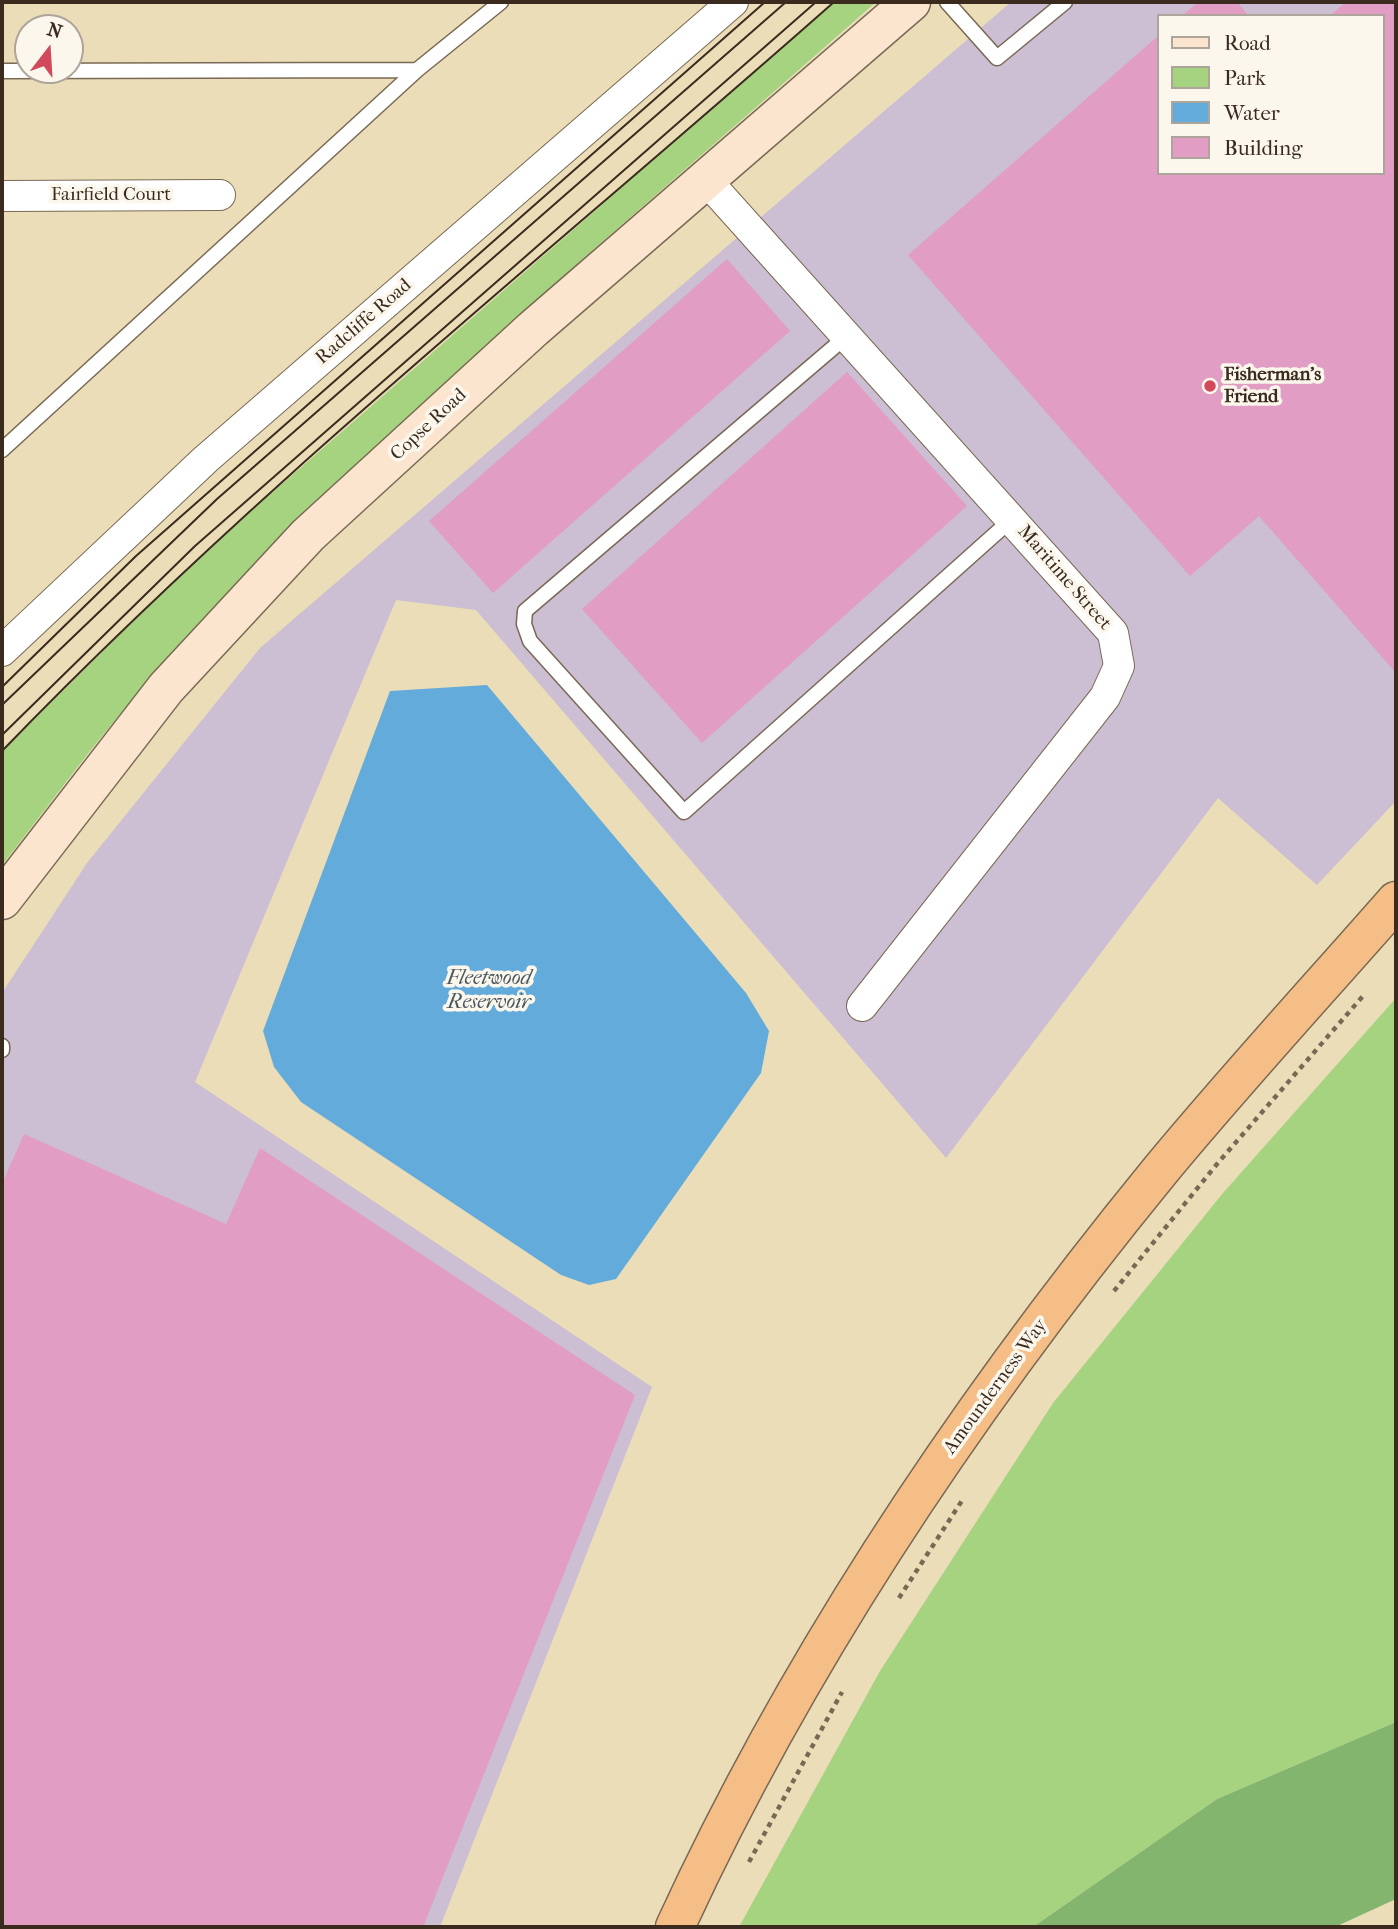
<!DOCTYPE html>
<style>
body{margin:0}
#map{position:relative;width:1398px;height:1929px;overflow:hidden;background:#ecddb9;font-family:"IM FELL French Canon",serif}
canvas{display:block}
.frame{position:absolute;inset:0;border:4px solid #3b2a1e;pointer-events:none}
.legend{position:absolute;left:1157px;top:14px;width:228px;height:161px;box-sizing:border-box;background:#fbf7ec;border:2px solid #aea59a;margin:0;padding:9px 12px;list-style:none;font-size:21px;color:#3b2a1e}
.legend li{display:flex;align-items:center;gap:14px;height:35px}
.legend b{width:35px;border:2px solid #aea59a}
.north{position:absolute;left:14px;top:14px;width:70px;height:70px;box-sizing:border-box;background:#fbf7ec;border:2px solid #aea59a;border-radius:50%;rotate:17deg;font-size:19px;font-weight:700;line-height:28px;text-align:center;color:#3b2a1e}
.north::after{content:'';display:block;margin:auto;width:24px;height:32px;background:#d1495b;clip-path:polygon(50% 0,100% 100%,50% 72%,0 100%)}
</style>
<div id="map">
<canvas width="1398" height="1929"></canvas>
<div class="frame"></div>
<ul class="legend">
<li><b style="height:9px;background:#fbe5cf"></b>Road</li>
<li><b style="height:19px;background:#a6d380"></b>Park</li>
<li><b style="height:19px;background:#63abda"></b>Water</li>
<li><b style="height:19px;background:#e19dc4"></b>Building</li>
</ul>
<div class="north">N</div>
</div>
<script>
const ctx = document.querySelector('canvas').getContext('2d');
ctx.lineJoin = 'round';
function fill(path, color) {
  ctx.fillStyle = color;
  ctx.fill(path, 'evenodd');
}
function trace(path, color, width, dash) {
  ctx.strokeStyle = color;
  ctx.lineWidth = width;
  ctx.lineCap = dash ? 'butt' : 'round';
  ctx.setLineDash(dash || []);
  ctx.stroke(path);
}
function write(font, color, halo, rows, align = 'center') {
  ctx.font = font + ' "IM FELL French Canon",serif';
  ctx.lineWidth = 7;
  ctx.setLineDash([]);
  ctx.textBaseline = 'middle';
  ctx.strokeStyle = halo;
  ctx.fillStyle = color;
  for (const [text, x, y, turn = 0] of rows) {
    ctx.save();
    ctx.translate(x, y);
    ctx.rotate((+turn || 0) * Math.PI / 180);
    ctx.textAlign = isNaN(turn) ? turn : align;
    if (halo) ctx.strokeText(text, 0, 0);
    ctx.fillText(text, 0, 0);
    ctx.restore();
  }
}
const industrial = new Path2D(`
 M1011,2h385v799l-79,84 -99,-87 -272,360 -470,-548 -80,-10 -201,482 457,305 -212,540h-438v-934l85,-130 173,-215zM1158,16h224v157h-224z`);
const green = new Path2D(`
 M834,2h42c-251,222 -512,437 -736,689 -49,55 -92,116 -138,174v-114l162,-160 102,-93z
 M1396,998v724l-179,77 -184,128h-294l141,-256 173,-268 170,-210z`);
const forest = new Path2D(`
 M1396,1722v177l-61,28h-302l184,-128z`);
const water = new Path2D(`
 M487,685l259,308 23,38 -8,42 -145,206 -27,6 -28,-10 -260,-173 -27,-35 -11,-36 127,-340z`);
const building = new Path2D(`
 M1198,2h39l12,14h-67z
 M1346,2h50v671l-137,-157 -69,60 -282,-321 250,-219v137h224v-157h-52z
 M727,259l63,72 -297,262 -64,-72z
 M847,372l120,134 -265,237 -120,-134z
 M24,1134l202,90 34,-76 375,247 -212,532h-421v-743z`);
const path = new Path2D(`
 M1114,1291l103,-127 146,-168
 M899,1598l64,-99
 M749,1862l93,-170`);
const lane = new Path2D(`
 M947,2l50,56 68,-56
 M2,71l415,-1
 M848,335l-323,276 -1,13 6,17 154,171 328,-293
 M2,450l415,-380 84,-68
 M2,1046v4`);
const street = new Path2D(`
 M707,181l406,452 6,33 -14,31 -243,309
 M2,196l218,-1
 M2,651l204,-192 527,-457`);
const secondary = new Path2D(`
 M2,900l164,-212 142,-153 225,-206 378,-327`);
const highway = new Path2D(`
 M675,1927c125,-272 295,-524 484,-755 76,-92 158,-181 237,-271`);
const tram = new Path2D(`
 M2,687l134,-131 629,-554
 M2,705l215,-206 569,-497
 M2,735l193,-189 621,-544
 M2,751c257,-267 554,-503 832,-749`);
const markers = [
 [1210,386,7,"#d1495b"]
];
const streetNames = [
 ["Fairfield Court",111,195],
 ["Radcliffe Road",364,322,-41],
 ["Copse Road",429,425,-43],
 ["Maritime Street",1064,578,49],
 ["Amounderness Way",996,1387,-54]
];
const poiNames = [
 ["Fisherman's",1224,375],
 ["Friend",1224,397]
];
const waterNames = [
 ["Fleetwood",489,979],
 ["Reservoir",489,1003]
];
fill(industrial, '#ccbed3');
fill(green, '#a6d380');
fill(forest, '#84b56e');
fill(water, '#63abda');
fill(building, '#e19dc4');
trace(lane, '#796954', 17);
trace(street, '#796954', 32);
trace(secondary, '#796954', 41);
trace(highway, '#796954', 41);
trace(path, '#796954', 4.5, [5, 5]);
trace(lane, '#fff', 14);
trace(street, '#fff', 30);
trace(secondary, '#fbe5cf', 38);
trace(highway, '#f5be86', 38);
trace(tram, '#3b2a1e', 2);
for (const [x, y, r, color] of markers) {
  const dot = new Path2D();
  dot.arc(x, y, r, 0, 2 * Math.PI);
  ctx.fillStyle = color;
  ctx.fill(dot);
  trace(dot, '#fbf7ec', 2.5);
}
write('19px', '#3b2a1e', '#fbf7ec', streetNames);
write('bold 19px', '#3b2a1e', '#fbf7ec', poiNames, 'left');
write('italic 21px', '#495760', '#fbf7ec', waterNames);
</script>
